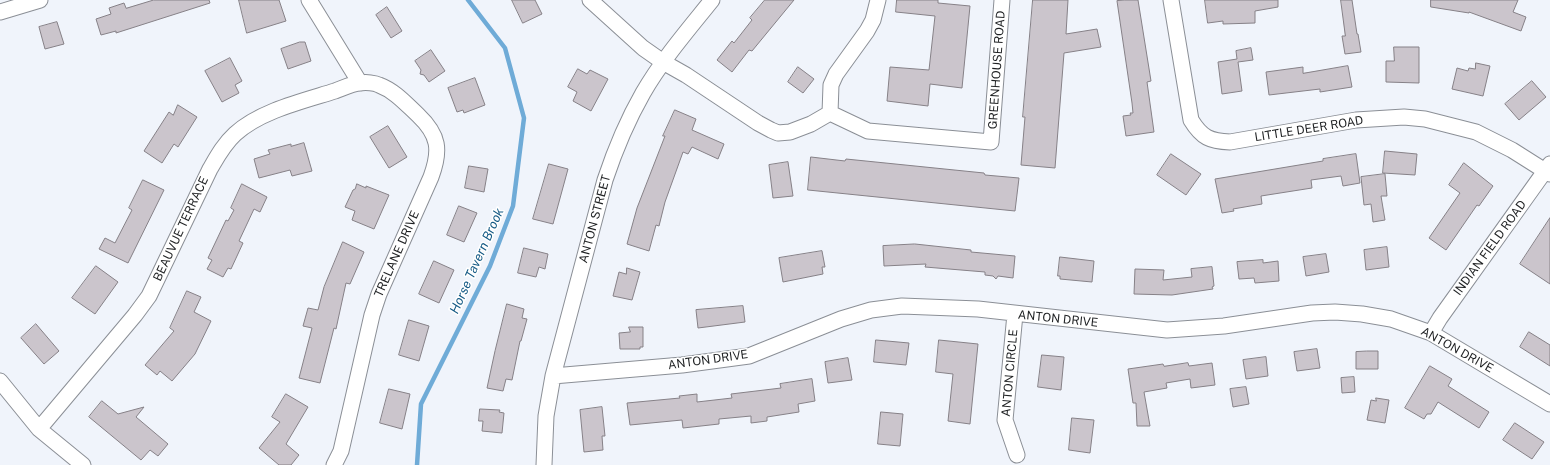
<!DOCTYPE html>
<style>
body{margin:0}
canvas{display:block;background:#f0f4fb}
</style>
<canvas width="1550" height="465"></canvas>
<script>
const ctx = document.querySelector('canvas').getContext('2d');
ctx.lineJoin = 'round';
function trace(path, color, width, dash) {
  ctx.strokeStyle = color;
  ctx.lineWidth = width;
  ctx.lineCap = dash ? 'butt' : 'round';
  ctx.setLineDash(dash || []);
  ctx.stroke(path);
}
function fill(path, color) {
  ctx.fillStyle = color;
  ctx.fill(path, 'evenodd');
}
function write(font, color, halo, rows, align = 'center') {
  ctx.font = font + ' "Public Sans",sans-serif';
  ctx.lineWidth = 3;
  ctx.setLineDash([]);
  ctx.textBaseline = 'middle';
  ctx.strokeStyle = halo;
  ctx.fillStyle = color;
  for (const [text, x, y, turn = 0] of rows) {
    ctx.save();
    ctx.translate(x, y);
    ctx.rotate((+turn || 0) * Math.PI / 180);
    ctx.textAlign = isNaN(turn) ? turn : align;
    if (halo) ctx.strokeText(text, 0, 0);
    ctx.fillText(text, 0, 0);
    ctx.restore();
  }
}
const stream = new Path2D(`
 M417,465l4,-61 69,-138 23,-60 11,-88 -19,-70 -37,-48`);
const building = new Path2D(`
 M154,0h55l1,3 -94,30v-2l-15,4 -5,-16 15,-5 -2,-6 15,-5 2,5z
 M239,0h40l7,21 -39,12z
 M512,0h23l7,14 -19,9z
 M765,0h29l-42,51 -3,-1 -17,22 -15,-12 15,-19 2,2 18,-23 -2,-2z
 M897,0h41v3l32,3 -8,82 -32,-4 -2,22 -41,-5 3,-34 39,3 6,-54 -39,-4z
 M1033,0h35l-2,34 31,-5 4,18 -37,6 -9,115 -34,-3 4,-48h-2z
 M1125,0h13l13,81 -4,1 7,50 -28,4 -3,-20 8,-1 -1,-2h3l-1,-10 -15,-102z
 M1205,0h73v7l-23,4v12l-32,1v-3l-15,2z
 M1341,0h11l5,34h1l3,18 -16,2 -3,-18h3z
 M1431,0h87l-5,12 13,5 -5,14 -52,-19v1l-38,-6z
 M387,7l15,24 -11,7 -15,-23z
 M57,22l7,22 -19,5 -6,-22z
 M300,42h5l6,19 -23,8 -7,-20z
 M1394,47h25v36l-33,-1v-21h8z
 M1251,48l2,12 -15,2 4,29 -20,3 -4,-32 19,-3 -1,-8z
 M431,50l14,21 -16,11 -5,-7 -4,-1 1,-4 -6,-9z
 M230,58l12,23 -7,4 4,8 -17,9 -17,-31z
 M1476,63l14,3 -7,30 -31,-7 5,-21 11,3 1,-3 6,1z
 M1348,66l4,21 -32,5v-3l-51,6 -3,-23 37,-5v6z
 M798,67l16,12 -11,14 -15,-11z
 M578,69l9,5 3,-4 18,9 -17,32 -18,-10 4,-9 -9,-5z
 M475,78l10,27 -21,8 -1,-3 -6,2 -9,-24z
 M1532,81l14,16 -27,23 -14,-16z
 M178,105l19,12 -19,30 -4,-3 -12,19 -18,-12 25,-39 4,3z
 M675,110l21,9 -4,11 32,14 -6,15 -26,-12 -4,7 -5,-2 -18,50 -6,24 -3,-1 -7,26 -22,-7 10,-36 28,-72h-2z
 M388,126l19,31 -18,11 -19,-31z
 M304,143l8,28 -20,5 -2,-6 -31,8 -5,-19 16,-5 -2,-4 23,-6v2z
 M1385,151l32,3 -2,21 -32,-2z
 M1171,154l30,20 -15,21 -29,-20z
 M1356,154l4,29 -17,3 -2,-10 -30,4 1,8 -51,8 1,8 -29,5 1,2 -12,2 -7,-34 108,-18v-2z
 M811,157l34,4 1,-2 138,14 1,2 34,3 -4,33 -207,-21z
 M788,162l5,34 -20,2 -4,-33z
 M1464,163l29,23 -14,20 -2,-1 -31,45 -17,-12 31,-45 -11,-8z
 M549,164l19,5 -15,55 -20,-5z
 M469,166l19,3 -4,23 -19,-4z
 M1385,174l2,22h-6l4,24 -12,2 -2,-18 -7,1 -3,-28z
 M143,180l21,10 -36,73 -29,-14 6,-11 10,5 17,-33 -3,-2z
 M242,184l25,13 -7,15 -6,-3 -15,32 4,2 -12,26 -3,-1 -5,9 -16,-8 5,-9 -4,-2 18,-38 2,1 6,-11 -3,-2z
 M357,184l9,4v-2l23,9 -15,34 -22,-9 3,-9 -10,-4 8,-17 2,-1z
 M459,206l18,7 -13,29 -17,-7z
 M1550,218v66l-30,-20z
 M343,242l21,10 -14,32 -4,-1 -10,46 -2,-1 -14,55 -21,-5 13,-50 -9,-2 5,-18 10,2 6,-23z
 M915,244l56,6v2l44,4 -2,22 -15,-2 -2,3 -3,-3 -8,-1v-3l-60,-5 1,-3 -42,2 -1,-20z
 M1387,247l2,20 -23,3 -2,-20z
 M524,248l24,6 -3,15 -6,-2 -3,10 -18,-4z
 M822,251l3,16h-3l1,7 -40,8 -4,-24z
 M1326,254l3,18 -23,4 -3,-19z
 M1060,257l34,4 -2,21 -32,-3v-3h-2z
 M1263,260v3l15,-2 1,20 -24,2 -1,-5 -15,1 -2,-17z
 M434,261l20,9 -15,33 -20,-9z
 M96,266l22,16 -23,32 -23,-16z
 M1212,267l2,19 -2,1 1,2 -41,6 -38,-1 1,-25 29,1 -1,10 29,-3 -1,-8z
 M627,268l13,4 -8,28 -19,-4 6,-24 7,2z
 M187,291l14,6 -7,15 17,9 -16,33 -23,27 -12,-10 -3,4 -12,-10 29,-34 -4,-3z
 M507,304l17,5 -2,9 5,1 -6,22h-1l-8,39 -6,-1 -3,12 -16,-3 8,-37z
 M743,306l2,16 -47,6 -2,-18z
 M409,320l20,6 -10,35 -20,-6z
 M36,324l23,27 -15,13 -23,-26z
 M629,327h14v20h-3v2h-20l-1,-16 11,-1z
 M1529,332l21,13v21l-30,-19z
 M876,340l33,3 -3,22 -32,-3z
 M939,340l39,4 -8,80 -22,-3 5,-47 -17,-2z
 M1317,349l3,19 -23,3 -3,-19z
 M1367,351h11v18h-22v-17z
 M1042,355l22,2 -3,33 -23,-3z
 M1266,357l2,19 -22,3 -3,-19z
 M848,358l4,22 -24,3 -3,-21z
 M1188,363l1,3 23,-3 3,22 -24,3 -1,-9 -24,4 1,5 -23,4 6,34h-13l-1,-23h-3l-5,-34 35,-5 1,2z
 M1430,366l22,13 -4,7 41,26 -10,16 -41,-26 -7,12h-4l-3,5 -19,-11z
 M1354,377l1,15 -13,1 -1,-15z
 M812,379l3,22 -17,3 1,8 -32,5v4l-16,2v-7l-32,3v5l-36,4 -1,-8 -52,5 -3,-22 53,-5 -1,-2 18,-2v8l35,-4 -1,-4 50,-6 -1,-4z
 M1246,387l3,17 -16,3 -3,-18z
 M389,389l21,5 -8,35 -22,-6z
 M286,394l22,13 -22,37 13,11 -8,10h-12l-20,-17 21,-26 -8,-5z
 M1376,398l13,2 -4,23 -18,-3 4,-20 5,1z
 M102,401l16,13 26,-7 -8,10 32,27 -10,12 -8,-6 -9,10 -52,-43z
 M602,407l3,29h-3l1,14 -19,2 -4,-42z
 M480,409l20,1 -1,2 5,1 -2,20 -20,-2 1,-10h-4z
 M881,412l22,2 -3,32 -22,-2z
 M1072,418l22,2 -4,33 -21,-3z
 M1515,423l29,19 -12,17 -29,-19z`);
const minor = new Path2D(`
 M309,0l51,83
 M590,0l53,48 20,14 23,13 72,48 13,7 7,3 12,-1 21,-8 19,-11
 M878,0l-5,20 -6,11 -31,43 -5,11 -1,28 38,18 123,11 11,-142
 M1171,0l20,120c11,18 19,21 39,22l126,-22 48,-3 21,2 51,13 36,18 38,24
 M0,12l40,-12
 M1015,314l-10,106 12,35
 M1431,333l9,-15 110,-154
 M553,376l129,-11 67,-9 92,-37 30,-9 31,-4 76,3 189,21 57,-4 88,-13 23,-1 27,2 29,5 40,14 119,71
 M0,381l39,48 44,36
 M39,429l96,-114 14,-19 61,-127c7,-12 14,-25 25,-35 25,-23 68,-33 100,-43 8,-3 18,-8 26,-8 5,-1 14,0 18,2 16,6 27,19 39,30 21,20 23,35 13,62l-52,117 -7,21 -31,136 -7,14
 M544,465l2,-49 7,-40 52,-196c10,-30 22,-59 38,-87 19,-33 45,-63 69,-93`);
const streetNames = [
 ["GREENHOUSE ROAD",997,70,-86],
 ["LITTLE DEER ROAD",1309,129,-9],
 ["ANTON STREET",595,219,-75],
 ["BEAUVUE TERRACE",181,229,-65],
 ["INDIAN FIELD ROAD",1490,248,-54],
 ["TRELANE DRIVE",397,254,-66],
 ["ANTON DRIVE",1058,319,6],
 ["ANTON DRIVE",1457,350,29],
 ["ANTON DRIVE",708,360,-8],
 ["ANTON CIRCLE",1010,373,-85]
];
const waterNames = [
 ["Horse Tavern Brook",477,261,-66]
];
trace(stream, '#6fabd7', 4.5);
fill(building, '#cbc5cc');
trace(building, '#868187', 1);
trace(minor, '#8b8f96', 17);
trace(minor, '#fff', 15);
write('12px', '#1f2123', '#fff', streetNames);
write('italic 13px', '#135984', '#fff', waterNames);
</script>
